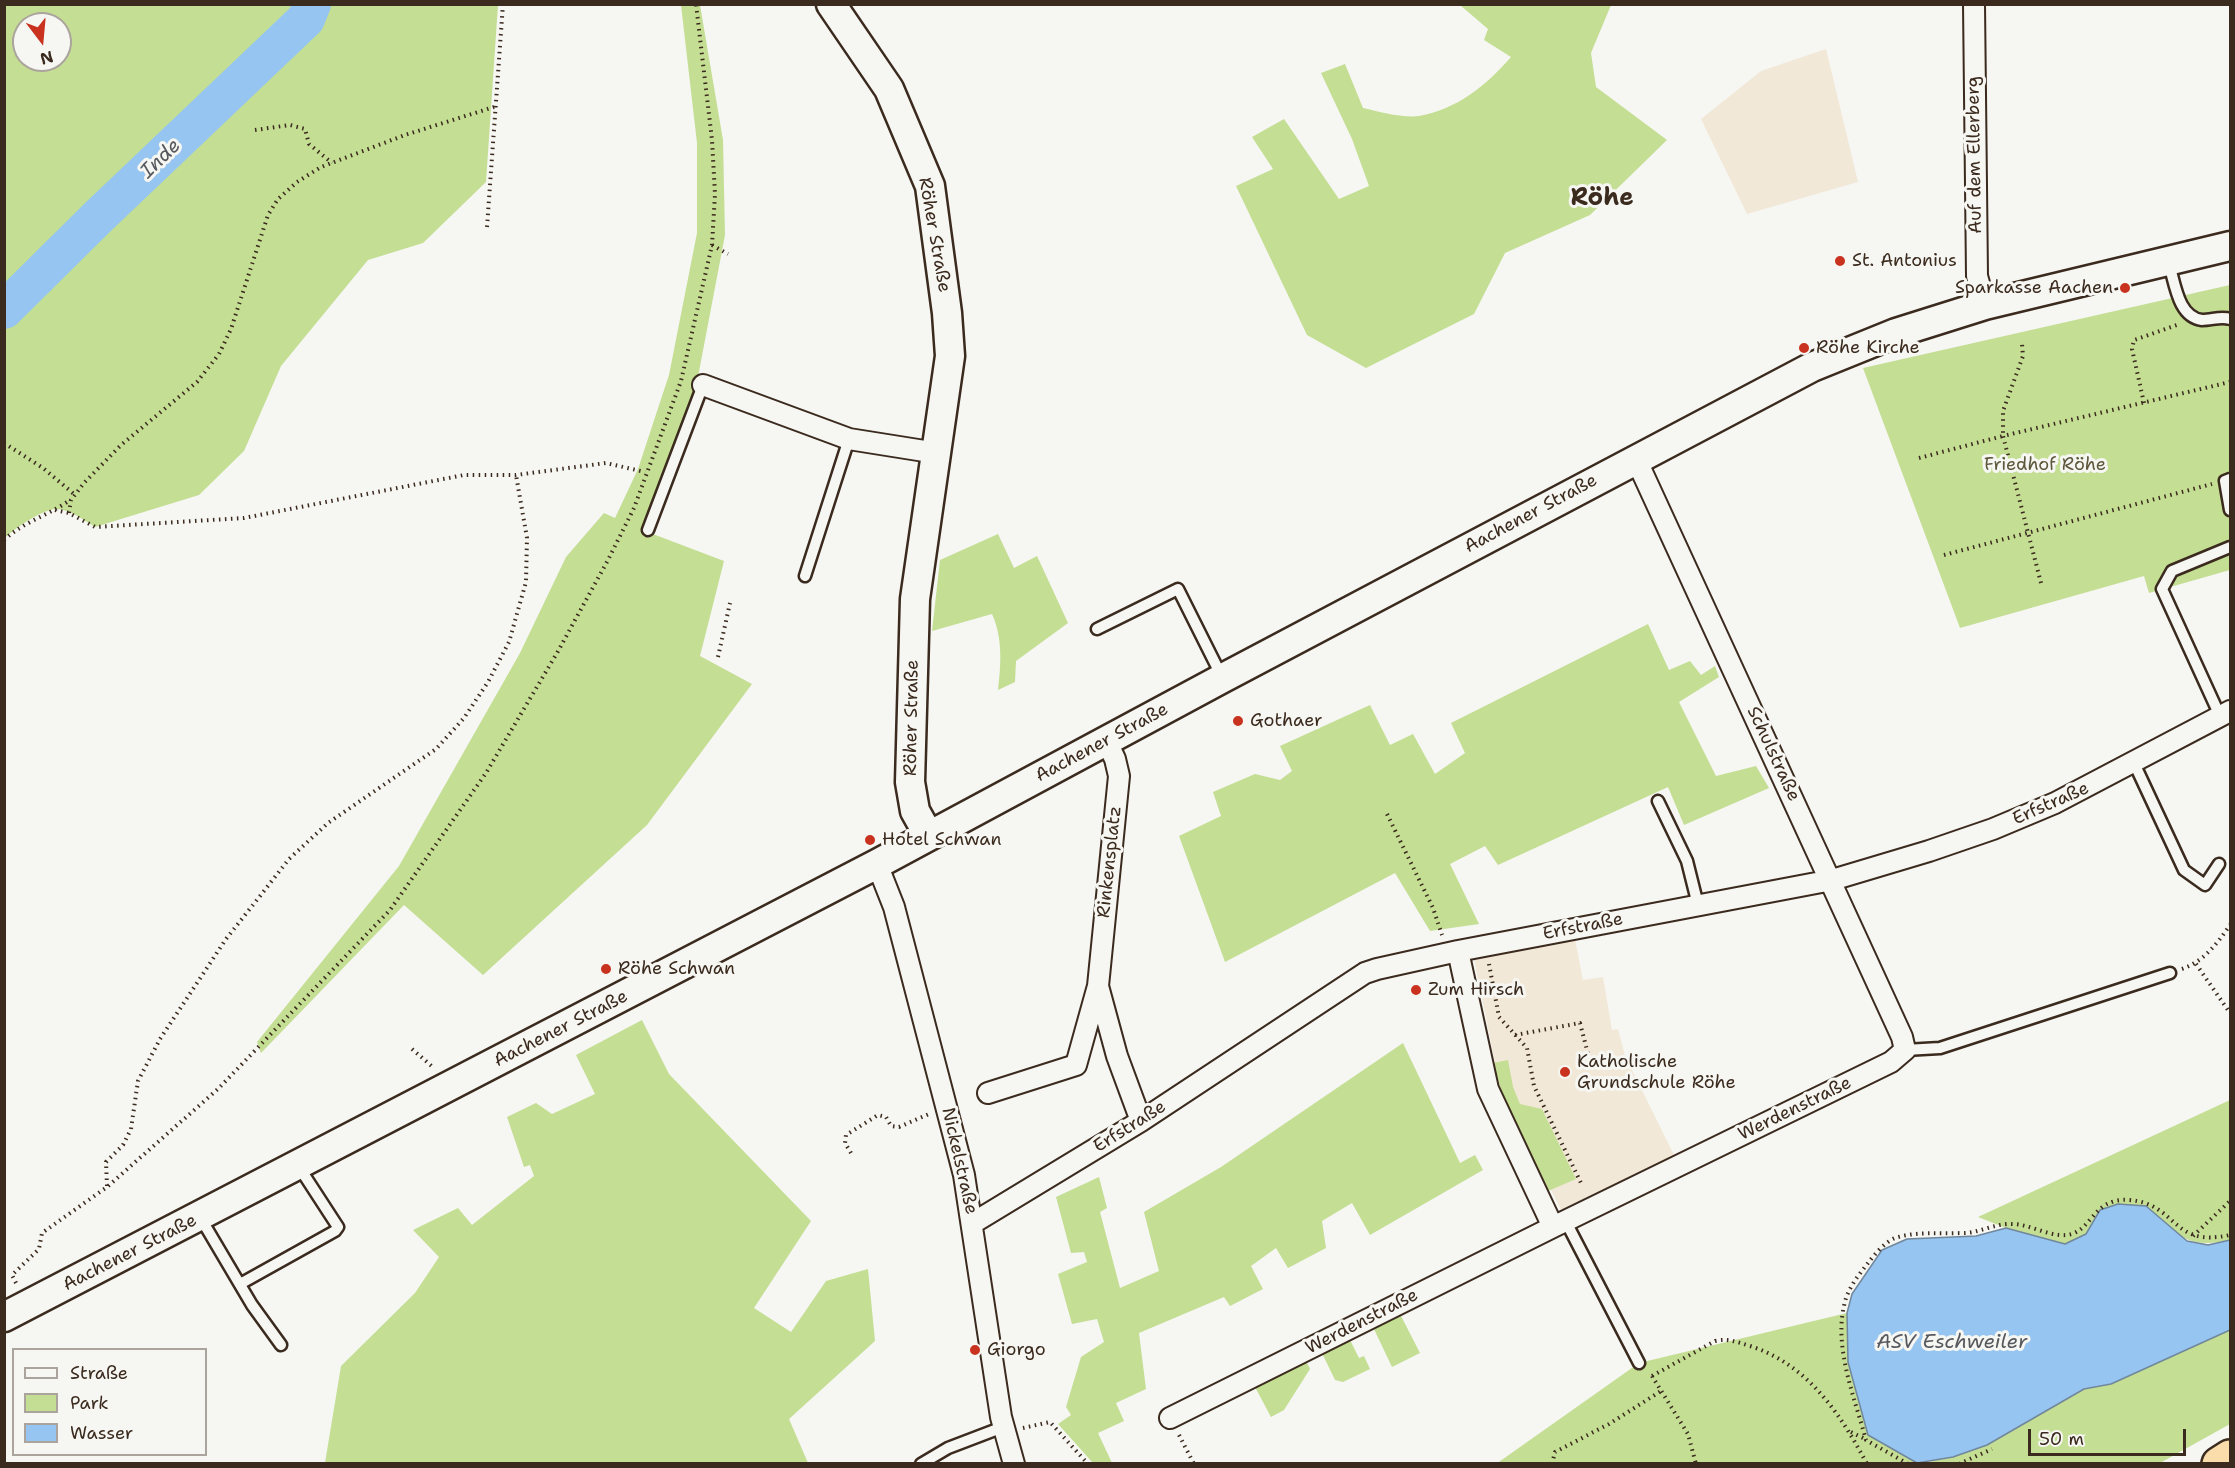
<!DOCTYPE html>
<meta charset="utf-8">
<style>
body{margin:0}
#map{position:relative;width:2235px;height:1468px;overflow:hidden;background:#f6f6f2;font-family:"Shantell Sans",sans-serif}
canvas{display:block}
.frame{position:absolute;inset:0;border:6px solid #3b2a1e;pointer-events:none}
.legend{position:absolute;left:12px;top:1348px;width:195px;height:108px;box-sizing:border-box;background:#f6f6f2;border:2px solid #aba49d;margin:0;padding:8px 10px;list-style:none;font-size:18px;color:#3b2a1e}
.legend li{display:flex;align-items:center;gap:12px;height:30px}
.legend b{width:30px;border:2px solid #aba49d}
.north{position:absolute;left:12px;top:12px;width:60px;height:60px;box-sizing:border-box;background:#f6f6f2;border:2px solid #aba49d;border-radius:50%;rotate:164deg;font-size:16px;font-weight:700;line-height:24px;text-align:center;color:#3b2a1e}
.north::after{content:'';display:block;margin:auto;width:21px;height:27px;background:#c8321e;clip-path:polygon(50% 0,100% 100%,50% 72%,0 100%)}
.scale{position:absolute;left:2028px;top:1429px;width:158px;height:27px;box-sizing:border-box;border:3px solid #3b2a1e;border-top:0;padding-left:8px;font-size:18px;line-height:21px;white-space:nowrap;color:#3b2a1e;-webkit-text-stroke:4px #f6f6f2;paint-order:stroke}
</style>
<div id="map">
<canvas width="2235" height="1468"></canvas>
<div class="frame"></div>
<ul class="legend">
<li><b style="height:8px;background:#f6f6f2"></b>Straße</li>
<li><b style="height:16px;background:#c4de94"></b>Park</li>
<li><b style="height:16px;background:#95c5f0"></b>Wasser</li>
</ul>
<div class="north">N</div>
<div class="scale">50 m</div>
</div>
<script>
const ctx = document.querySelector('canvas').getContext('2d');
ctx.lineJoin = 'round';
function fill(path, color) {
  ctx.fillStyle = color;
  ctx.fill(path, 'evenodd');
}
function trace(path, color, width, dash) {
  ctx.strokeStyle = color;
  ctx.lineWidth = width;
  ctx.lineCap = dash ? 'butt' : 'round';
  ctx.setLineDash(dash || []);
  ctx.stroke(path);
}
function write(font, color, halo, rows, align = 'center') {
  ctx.font = font + ' "Shantell Sans",sans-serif';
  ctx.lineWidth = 6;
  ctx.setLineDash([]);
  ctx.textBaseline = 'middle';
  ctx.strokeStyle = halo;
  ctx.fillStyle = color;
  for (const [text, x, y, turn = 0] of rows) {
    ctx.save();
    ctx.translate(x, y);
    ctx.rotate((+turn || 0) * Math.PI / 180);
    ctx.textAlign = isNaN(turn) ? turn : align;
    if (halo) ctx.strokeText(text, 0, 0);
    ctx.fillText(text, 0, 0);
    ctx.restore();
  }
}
const built = new Path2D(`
 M1826,49l32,133 -111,32 -46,-95 60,-48z
 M1575,939l8,41 20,-3 9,53 6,-1 7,27 49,99 -113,55 -61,-123 -26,-128z`);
const green = new Path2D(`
 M4,5h494l-12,177 -63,61 -55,17 -87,106 -37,85 -45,44 -104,32c-11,-7 -27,-19 -40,-18 -15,2 -40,19 -50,29zM24,24h36v36h-36z
 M681,5h19l23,135 2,95 -28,147 -52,149 79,30 -24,95 52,28 -105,141 -164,150 -79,-70 -143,148 -4,-11 142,-176 121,-213 46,-96 38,-44 11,5 23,-49 31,-94 28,-142v-90z
 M1460,5h151l-20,48 5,34 71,53 -77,75 -85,38 -31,61 -108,54 -59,-33 -71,-149 37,-17 -21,-32 32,-18 55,80 30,-13 -17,-47 -31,-66 24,-9 18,44c17,4 39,10 56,8 38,-7 67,-30 92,-59l-27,-17 4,-11z
 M2230,285v285l-81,23 -5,-17 -184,52 -97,-260z
 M998,534l16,34 23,-12 31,67 -52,38 -1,21 -17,8c3,-25 5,-52 -6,-76l-60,17 8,-71z
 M1648,624l21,46 21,-9 11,14 14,-9 4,11 -40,25 37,74 40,-10 13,22 -85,37 -16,-38 -170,78 -13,-19 -35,18 29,60 -49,7 -35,-58 -170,89 -46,-126 42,-20 -8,-24 42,-18 25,6 12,-9 -12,-25 90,-41 20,40 23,-11 22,40 30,-21 -14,-30z
 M642,1020l27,54 142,147 -57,87 37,24 35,-51 42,-12 7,72 -86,78 19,44h-483l16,-97 74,-73 24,-36 -26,-27 45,-22 14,17 62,-49 -4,-11 -6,2 -17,-50 29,-14 16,11 43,-20 -19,-39z
 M1403,1043l57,120 15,-8 8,15 -113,65 -18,-32 -30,18 4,27 -38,20 -12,-20 -25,18 12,23 -33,17 -6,-9 -85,36 7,56 -30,14 8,18 -26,12 14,30h-19l-35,-39 13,-9 -5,-8 15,-50 23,-15 -7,-23 -25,5 -14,-50 29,-12 -3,-10 -13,1 -15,-56 43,-20 8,31 -7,4 20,76 39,-17 -15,-59 77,-45z
 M1508,1060l5,27 7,17 22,5 34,70 -28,12 -42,-84 -13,-44z
 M2230,1100v140c-46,10 -51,-6 -84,-34l-46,4 -14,24 -21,10 -59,-16 -28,-11z
 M1847,1313l1,49 20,73 49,28 -421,1 143,-101z
 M1400,1314l20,39 -28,14 -19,-40z
 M2230,1330v94l-70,39 -241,1 34,-7 34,-12 97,-56 27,-5z
 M1350,1340l9,18 5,-2 6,13 -27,13 -8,-2 -13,-27z
 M1306,1361l4,8 -26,41 -13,7 -16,-30z`);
const water = new Path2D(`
 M2118,1204l28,2 41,35 21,4 22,-5v90l-119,54 -27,5 -97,56 -34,12 -36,6 -49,-28 -20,-73 -1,-49 5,-19 30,-44 25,-11 69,-3 30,-8 59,16 21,-10 14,-24z`);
const river = new Path2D(`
 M4,310l95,-94 207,-197 6,-15`);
const path = new Path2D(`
 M255,130l35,-5 15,4 4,15 23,19
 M487,227l16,-223
 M712,245l16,9
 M2144,403l-12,-54 2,-9 46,-16
 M4,443l39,25 31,26
 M1919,458l84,-22v-25l20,-55 -1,-12
 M55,510l14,3 26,14 149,-9 220,-43h52l90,-12 39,9
 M69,513l2,-13 13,-17 37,-38 76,-63 22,-28 12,-25 37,-114 10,-16 19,-17 24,-15 84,-32 89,-28
 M4,540c19,-18 45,-25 66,-40
 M1944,555l268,-71
 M2041,583l-38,-147 227,-54
 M718,657l12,-54
 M1387,814l46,94 9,27
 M1489,964l10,53 28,31 7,38 47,97
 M2196,964l34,49
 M2182,969c22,-8 35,-25 48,-44
 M1515,1035l65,-12 8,31
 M412,1049l22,19
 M851,1153l-6,-10 1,-8 32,-20 8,2 5,9 8,1 30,-13
 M107,1186l-1,-24 17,-17 8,-16 7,-48 22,-42 66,-100 38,-48 25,-32 39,-36 108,-74 28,-31 24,-36 21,-40 17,-60 1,-44 -11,-63
 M2193,1236l37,-35
 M16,1283l-4,-8 27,-26 3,-16 65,-46 111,-98 172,-179 96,-137 71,-120 51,-93 26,-52 47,-127 31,-136 3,-51 -3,-54 -16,-136
 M1652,1376l63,-35c13,-3 22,1 35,5 57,18 90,67 117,118
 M1652,1376l36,58 8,30
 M1023,1428l27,-6 38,42
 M1851,1432l14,7
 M1179,1435l15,29
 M1552,1464l3,-12 54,-28 52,-33
 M1908,1464l-42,-24c-11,-41 -32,-92 -22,-134 3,-17 14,-30 24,-43 7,-9 17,-21 27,-25 22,-7 44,-4 68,-5 16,0 33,-10 49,-9 16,0 32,10 48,11 33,3 29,-38 69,-35 50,4 41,48 101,35
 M1959,1464l33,-15`);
const service = new Path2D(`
 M2168,261c7,20 9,56 34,59 10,0 19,-4 28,-1
 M2230,479l-5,2 5,29
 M648,530l55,-145
 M805,576l44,-137
 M1097,629l81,-40 44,88
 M2220,716l-58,-127 10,-18 58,-24
 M2134,763l50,107 21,15 14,-21
 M1658,801l29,60 11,44
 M1905,1050l35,-2 230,-75
 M200,1217l52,88 29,40
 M1565,1220l74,143
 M240,1284l95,-53 3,-4 -39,-60
 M921,1464l27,-16 55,-21`);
const minor = new Path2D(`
 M1974,4l3,272 8,29
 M703,385l146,54 88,14
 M1106,740l9,19 4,17 -21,210 19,70 24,65
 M877,864l17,43 70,268 37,242 13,47
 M1458,951l30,138 65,138
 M988,1093l88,-28 22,-79
 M973,1223l168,-102 224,-148 12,-4 81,-18 374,-71 97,-29 64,-22 62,-26 175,-92
 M1170,1418l383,-191 338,-165 14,-12 -3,-13 -266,-578`);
const secondary = new Path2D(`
 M831,4l58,85 41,97 17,127 3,43 -35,243 -5,183 5,29 14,25
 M4,1317l873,-453 346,-186 589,-311 84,-34 89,-28 245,-59`);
const motorway = new Path2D(`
 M2219,1464l11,-7`);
const markers = [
 [1840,261,6,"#c8321e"],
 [2125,288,6,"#c8321e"],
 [1804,348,6,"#c8321e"],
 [1238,721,6,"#c8321e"],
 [870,840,6,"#c8321e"],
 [606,969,6,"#c8321e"],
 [1416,990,6,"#c8321e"],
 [1565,1072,6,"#c8321e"],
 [975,1350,6,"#c8321e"]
];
const streetNames = [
 ["Auf dem Ellerberg",1975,155,-91],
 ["Röher Straße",934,235,80],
 ["Aachener Straße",1531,514,-28],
 ["Röher Straße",912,718,-89],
 ["Aachener Straße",1102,743,-28],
 ["Schulstraße",1773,754,65],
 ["Erfstraße",2051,804,-24],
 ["Rinkensplatz",1110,862,-84],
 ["Erfstraße",1583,927,-11],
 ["Aachener Straße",561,1029,-27],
 ["Werdenstraße",1795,1109,-26],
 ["Erfstraße",1130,1127,-32],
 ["Nickelstraße",959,1161,77],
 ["Aachener Straße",130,1253,-27],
 ["Werdenstraße",1362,1322,-27]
];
const poiNames = [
 ["St. Antonius",1852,261],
 ["Sparkasse Aachen",2113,288,"right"],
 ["Röhe Kirche",1816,348],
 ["Gothaer",1250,721],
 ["Hotel Schwan",882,840],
 ["Röhe Schwan",618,969],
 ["Zum Hirsch",1428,990],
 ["Katholische",1577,1062],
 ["Grundschule Röhe",1577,1083],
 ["Giorgo",987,1350]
];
const parkNames = [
 ["Friedhof Röhe",2045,465]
];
const waterNames = [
 ["Inde",161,159,-44],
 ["ASV Eschweiler",1952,1343]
];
const districtNames = [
 ["Röhe",1602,199]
];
fill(built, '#f2e8d8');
fill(green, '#c4de94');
fill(water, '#95c5f0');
trace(water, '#71879c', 1.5);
trace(river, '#95c5f0', 38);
trace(service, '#3b2a1e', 15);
trace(minor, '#3b2a1e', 24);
trace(secondary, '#3b2a1e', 33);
trace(motorway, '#3b2a1e', 38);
trace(path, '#3b2a1e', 4, [1.5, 4.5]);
trace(service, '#f6f6f2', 10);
trace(minor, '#f6f6f2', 20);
trace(secondary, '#f6f6f2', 28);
trace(motorway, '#fbddab', 33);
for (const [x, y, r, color] of markers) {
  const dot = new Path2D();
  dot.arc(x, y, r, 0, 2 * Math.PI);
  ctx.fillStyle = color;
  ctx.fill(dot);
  trace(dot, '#f6f6f2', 2);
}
write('18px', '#3b2a1e', '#f6f6f2', streetNames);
write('18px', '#3b2a1e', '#f6f6f2', poiNames, 'left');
write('18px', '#5d573c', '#f6f6f2', parkNames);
write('italic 20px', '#56585d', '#f6f6f2', waterNames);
write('bold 24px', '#3b2a1e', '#f6f6f2', districtNames);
</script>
